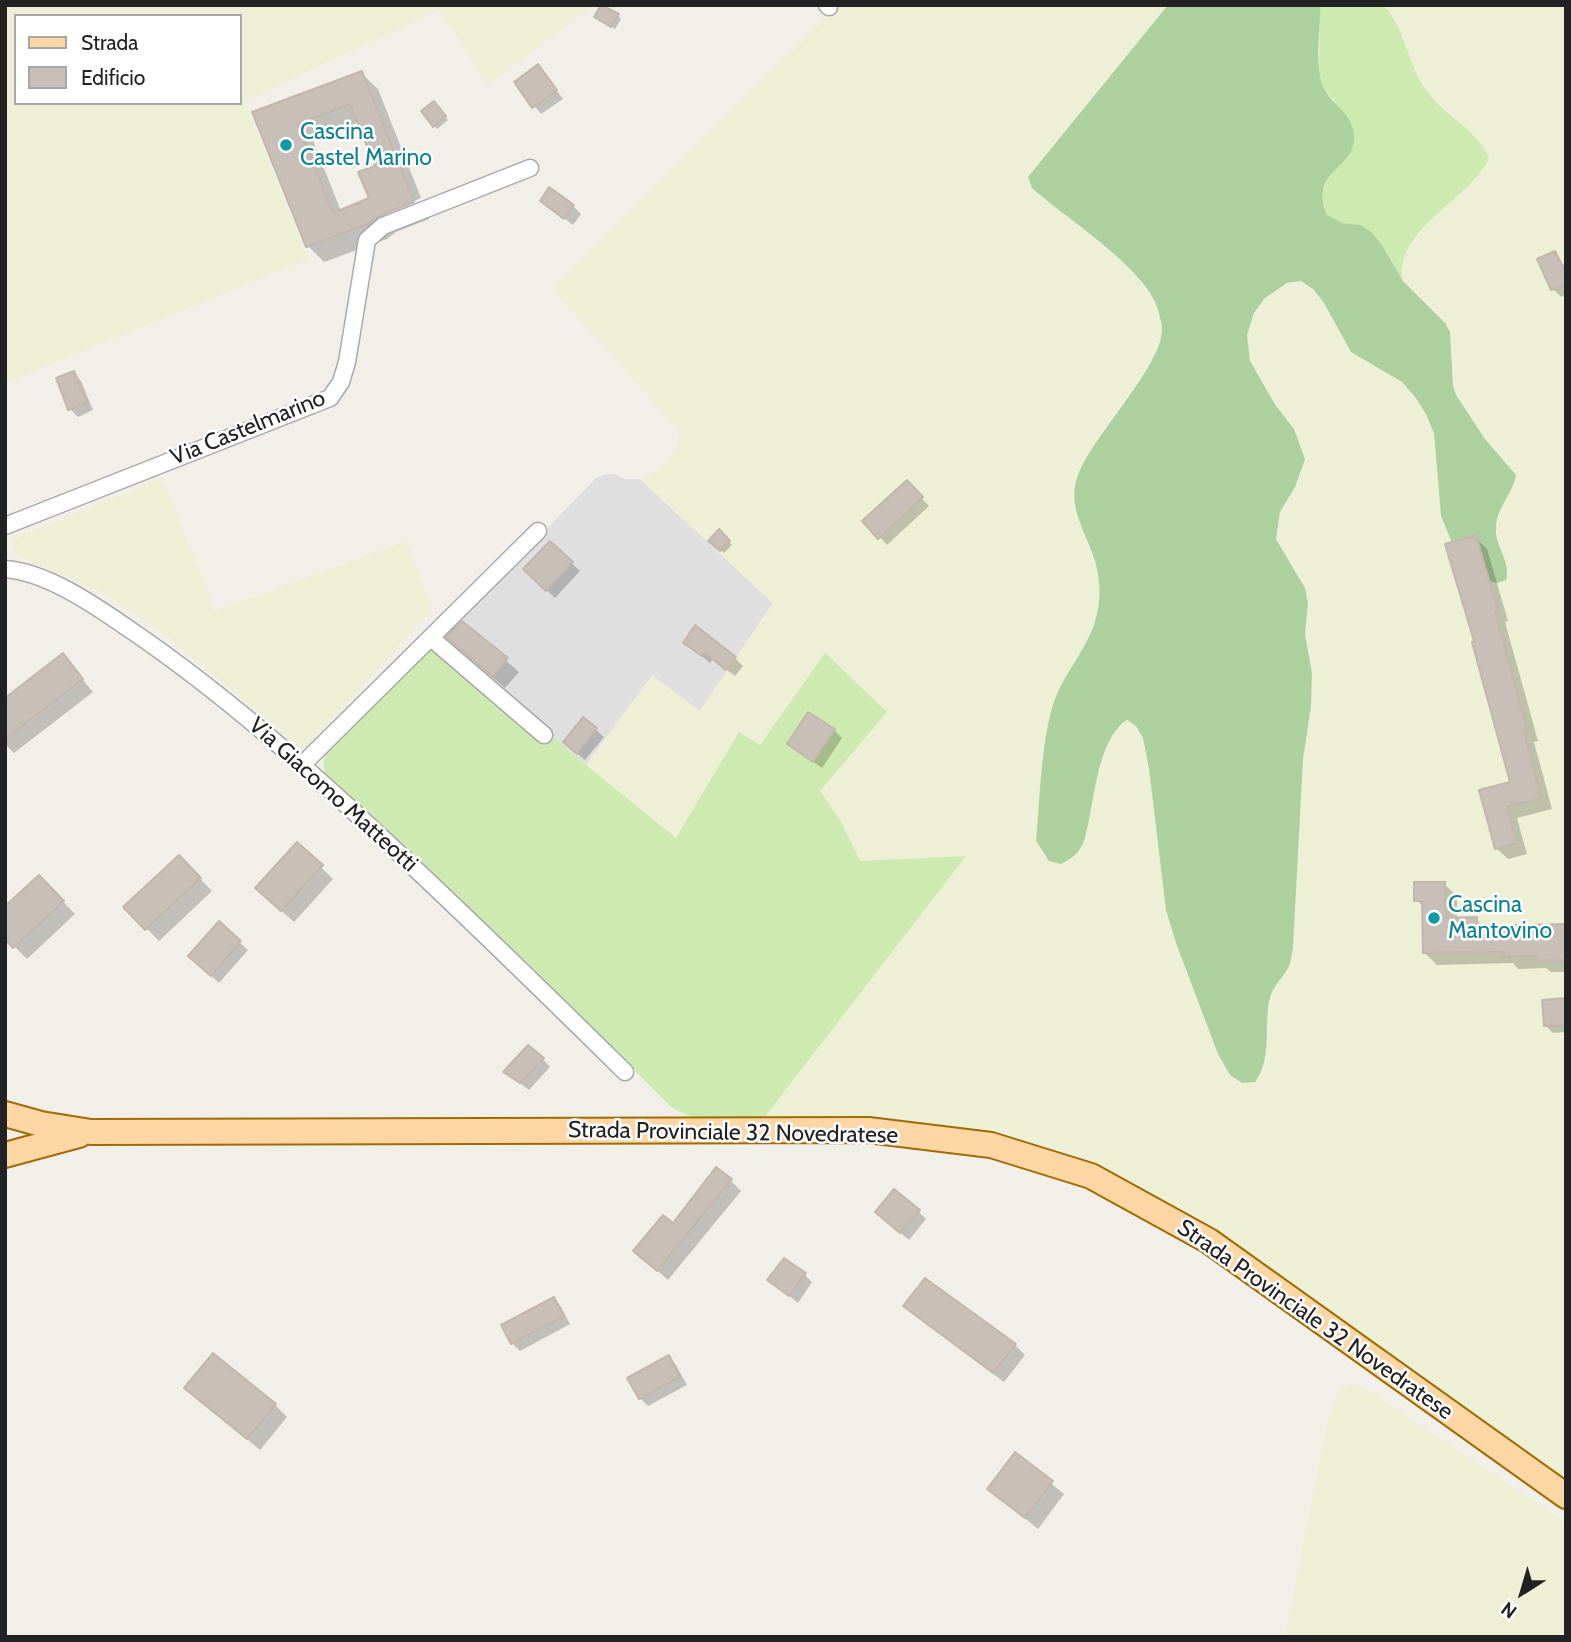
<!DOCTYPE html>
<style>
body{margin:0}
#map{position:relative;width:1571px;height:1642px;overflow:hidden;background:#f2efe9;font-family:Cabin,sans-serif}
canvas{display:block}
.frame{position:absolute;inset:0;border:7px solid #222;pointer-events:none}
.legend{position:absolute;left:14px;top:14px;width:228px;height:91px;box-sizing:border-box;background:#fff;border:2px solid #a7a7a7;margin:0;padding:9px 12px;list-style:none;font-size:21px;color:#222}
.legend li{display:flex;align-items:center;gap:14px;height:35px}
.legend b{width:35px;border:2px solid #a7a7a7}
.north{position:absolute;left:1487px;top:1558px;width:70px;height:70px;-webkit-text-stroke:5px #fff;paint-order:stroke;rotate:217deg;font-size:19px;font-weight:700;line-height:28px;text-align:center;color:#222}
.north::after{content:'';display:block;margin:auto;width:24px;height:32px;background:#222;clip-path:polygon(50% 0,100% 100%,50% 72%,0 100%)}
</style>
<div id="map">
<canvas width="1571" height="1642"></canvas>
<div class="frame"></div>
<ul class="legend">
<li><b style="height:9px;background:#fcd6a4"></b>Strada</li>
<li><b style="height:19px;background:#c7bfb8"></b>Edificio</li>
</ul>
<div class="north">N</div>
</div>
<script>
const ctx = document.querySelector('canvas').getContext('2d');
ctx.lineJoin = 'round';
function fill(path, color) {
  ctx.fillStyle = color;
  ctx.fill(path, 'evenodd');
}
function trace(path, color, width, dash) {
  ctx.strokeStyle = color;
  ctx.lineWidth = width;
  ctx.lineCap = dash ? 'butt' : 'round';
  ctx.setLineDash(dash || []);
  ctx.stroke(path);
}
function write(font, color, halo, rows, align = 'center') {
  ctx.font = font + ' Cabin,sans-serif';
  ctx.lineWidth = 5;
  ctx.setLineDash([]);
  ctx.textBaseline = 'middle';
  ctx.strokeStyle = halo;
  ctx.fillStyle = color;
  for (const [text, x, y, turn = 0] of rows) {
    ctx.save();
    ctx.translate(x, y);
    ctx.rotate((+turn || 0) * Math.PI / 180);
    ctx.textAlign = isNaN(turn) ? turn : align;
    if (halo) ctx.strokeText(text, 0, 0);
    ctx.fillText(text, 0, 0);
    ctx.restore();
  }
}
const residential = new Path2D(`
 M606,474h9l9,5h16l133,124 -74,109 -47,-36 -66,89 -146,-125 156,-162z`);
const farmland = new Path2D(`
 M5,5h594l-10,4 -101,76 -49,-75 -194,91 63,158 -303,124zM16,16h224v87h-224z
 M838,5h330l-140,172 12,18 95,78 24,36 3,20 -3,15 -13,25 -49,71 -19,36 -2,38 19,49 4,23 -1,23 -12,35 -14,25 -36,172 13,20 69,-136 9,-5 9,6 7,12 6,31 17,141 10,33 42,111 12,21 38,-60 6,-29 11,-15 8,-23 10,-189 8,-53 1,-33 -7,-39 3,-19 -16,-52 -16,-24 4,-27 9,-12 -8,-87 -31,-52 -3,-26 1,-9 17,-28 11,-9 11,-6 14,-2 12,8 70,80 19,13 24,32 8,19 7,83 14,34 53,22 -8,-22 -4,-22 5,-20 13,-22 2,-11 -31,-36 -29,-44 -3,-9 -3,-54 -11,-17 -36,-34 -3,-12 5,-15 20,-30 39,-32 17,-49 -53,-50 -19,-34 -8,-31 -17,-23h182v1479l-309,-220 -92,-62 -66,-33 -58,-24 -64,-16 -71,-5 -146,-1 205,-267 -105,6 -19,-40 -22,-31 -79,-59 -64,107 -90,-74 66,-90 48,36 73,-108 -133,-124 17,-8 18,-19 5,-21 -127,-142z
 M163,478l52,133 191,-70 27,68 -129,141 -139,-115 -64,-44 -83,-35 -5,-8 1,-9z
 M1353,1384l11,4 202,135v114h-281l43,-217 13,-31z`);
const grass = new Path2D(`
 M1320,5h64c22,25 23,59 43,86 17,25 50,38 62,67 -19,42 -97,73 -86,123l-21,-36 -21,-20 -18,-2 -16,-8c-11,-29 2,-38 21,-59l-12,-53 -12,-14 -5,-16z
 M440,640l146,125 90,73 63,-106 21,13 65,-92 62,59 -67,79 21,31 19,39 106,-5 -206,267c-37,0 -56,4 -89,-16l-139,-140 -207,-194 -2,-10 3,-9z`);
const forest = new Path2D(`
 M1168,5h152c1,26 -6,57 3,81 7,18 30,27 31,49 2,36 -45,33 -27,80l16,8 18,2 10,7 11,13 21,36 42,42 5,9 3,54 3,9 29,44 31,36c-3,19 -19,32 -20,52 -2,18 16,36 10,53l-9,3 -8,-2 -34,-31 -14,-34 -7,-83 -8,-19 -11,-17 -13,-15 -51,-30 -27,-49 -11,-14 -12,-8 -14,2 -22,15 -11,15 -7,22 3,26 26,45 18,23 11,30 -10,28 -15,25 -4,27 29,49 3,15 -3,31 7,39 -1,33 -8,53 -10,189c-1,5 -2,11 -3,16 -6,14 -18,21 -21,38 -5,27 3,57 -14,80l-13,1 -12,-8 -12,-21 -42,-111 -10,-33 -17,-141 -6,-31 -7,-12 -9,-6c-27,17 -32,71 -38,100 -3,12 -4,26 -14,35 -4,4 -10,6 -14,9l-12,-3 -13,-20c4,-41 5,-104 19,-142 12,-31 38,-56 43,-91 3,-14 1,-33 -3,-47 -9,-29 -29,-55 -17,-86 16,-41 84,-109 84,-146 0,-5 -2,-11 -3,-16 -8,-40 -87,-91 -119,-118l-8,-7 -4,-11z`);
const shadow = new Path2D(`
 M618,15l3,4 -6,10 -15,-9z
 M361,73l17,16 43,109 -37,15v3l38,-15 7,18 -33,13 -9,7 -63,23 -16,-16 -54,-133zM359,122l18,45 -6,32 -30,12 -28,-70z
 M545,74l18,25 -22,15 -25,-31z
 M437,106l11,14 -11,9 -3,-4z
 M542,201l31,5 8,8 -8,11z
 M1555,253l11,15v26l-5,3 -8,-8z
 M74,373l7,8 12,29 -15,7 -8,-8z
 M907,483l22,23 -42,39 -22,-24z
 M719,532l13,13 -8,8 -13,-12z
 M1475,537l12,12 21,72 -3,1 33,119 -4,1 18,67 -35,9 10,36 -19,5 -12,-11 17,-65 -37,-140z
 M550,543l30,28 -25,27 -30,-29z
 M462,623l57,49 -14,16 -45,-39z
 M685,642l50,16 8,8 -8,10 -22,-17 -3,4z
 M63,656l30,36 -79,61 -9,-9v-44z
 M584,719l20,18 -19,23 -12,-10z
 M834,730l8,8 -20,30 -33,-24z
 M297,844l36,35 -39,43 -25,-22z
 M179,857l33,34 -53,50 -33,-34z
 M1444,884l13,12v23h19l9,9 81,-3v47h-15l-5,-4 -28,1 -5,-6 -76,2 -12,-12 -1,-46 -8,-7z
 M51,889l24,25 -48,45 -22,-22z
 M219,924l29,26 -29,33 -21,-19z
 M1566,1000v32l-13,1 -8,-8z
 M543,1059l7,8 -21,23 -24,-18z
 M731,1181l10,10 -73,89 -33,-29z
 M918,1211l8,8 -17,21 -24,-20z
 M805,1275l7,7 -14,21 -28,-23z
 M553,1299l8,8 9,17 -50,27 -8,-8z
 M906,1306l109,39 10,10 -21,27 -88,-66z
 M669,1358l7,7 11,20 -39,21 -8,-8z
 M186,1388l89,17 12,12 -27,33z
 M1015,1454l49,40 -26,35 -49,-40z`);
const building = new Path2D(`
 M601,5l18,9 -8,13 -17,-10z
 M538,64l19,26 -25,18 -18,-26z
 M362,71l52,131 -35,14 -9,7 -64,24 -54,-135zM350,104l25,62 -17,6 11,26 -36,15 -35,-89z
 M434,101l12,15 -13,11 -12,-16z
 M549,187l25,18 -10,14 -24,-18z
 M1555,251l11,23v10l-15,6 -14,-31z
 M74,371l13,32 -19,7 -12,-32z
 M907,480l16,17 -45,42 -16,-18z
 M719,529l11,12 -10,10 -12,-10z
 M1476,535l22,75 -3,1 32,119 -3,1 17,67 -34,9 10,36 -22,6 -16,-59 31,-8 -38,-140 2,-1 -29,-97z
 M550,541l23,21 -27,29 -23,-22z
 M462,621l46,37 -15,19 -47,-40z
 M695,625l41,32 -10,13 -21,-17 -3,3 -19,-13z
 M63,653l20,26 -78,60v-41z
 M808,712l27,17 -22,33 -26,-18z
 M583,717l14,11 -20,26 -14,-12z
 M297,842l26,23 -42,46 -26,-23z
 M179,855l22,23 -56,52 -22,-23z
 M39,875l25,26 -51,47 -8,-9v-33z
 M1414,882h31l1,36 31,-1v9l89,-2v36l-29,1v-5l-33,1v-5l-81,1 -1,-52h-8z
 M219,921l22,20 -30,35 -23,-20z
 M1566,998v27l-22,1 -2,-26z
 M528,1045l16,13 -24,25 -17,-11z
 M716,1167l16,12 -75,92 -24,-20 30,-36 10,8z
 M894,1189l26,21 -20,23 -25,-21z
 M784,1258l22,15 -17,23 -22,-16z
 M925,1278l91,66 -23,29 -90,-67z
 M554,1297l10,19 -53,28 -10,-19z
 M213,1353l63,51 -29,35 -63,-51z
 M669,1355l11,22 -41,22 -12,-21z
 M1015,1452l38,29 -28,37 -38,-29z`);
const minor = new Path2D(`
 M827,5l2,2
 M5,526l325,-128 11,-16 6,-20 20,-122 16,-14 147,-58
 M5,569c43,3 92,38 127,62 92,63 175,137 257,213 80,75 158,151 236,228
 M431,638l113,97
 M303,764l235,-233`);
const primary = new Path2D(`
 M5,1114l36,10 50,8 777,-2 123,15 100,31 118,65 357,255
 M5,1155l74,-20`);
const markers = [
 [286,145,7,"#0f9aa8"],
 [1434,918,7,"#0f9aa8"]
];
const cultureNames = [
 ["Cascina",300,132],
 ["Castel Marino",300,158],
 ["Cascina",1448,905],
 ["Mantovino",1448,931]
];
const streetNames = [
 ["Via Castelmarino",248,428,-22],
 ["Via Giacomo Matteotti",333,795,42],
 ["Strada Provinciale 32 Novedratese",733,1133,1],
 ["Strada Provinciale 32 Novedratese",1315,1320,35]
];
fill(residential, '#e0dfdf');
fill(farmland, '#eef0d5');
fill(grass, '#cdebb0');
fill(forest, '#add19e');
fill(shadow, '#0003');
fill(building, '#c7bfb8');
trace(building, '#c4b6ab', 2);
trace(minor, '#a9a9a9', 19);
trace(primary, '#a06b00', 28);
trace(minor, '#fff', 16);
trace(primary, '#fcd6a4', 24);
for (const [x, y, r, color] of markers) {
  const dot = new Path2D();
  dot.arc(x, y, r, 0, 2 * Math.PI);
  ctx.fillStyle = color;
  ctx.fill(dot);
  trace(dot, '#fff', 2.5);
}
write('23px', '#0d838f', '#fff', cultureNames, 'left');
write('23px', '#222', '#fff', streetNames);
</script>
